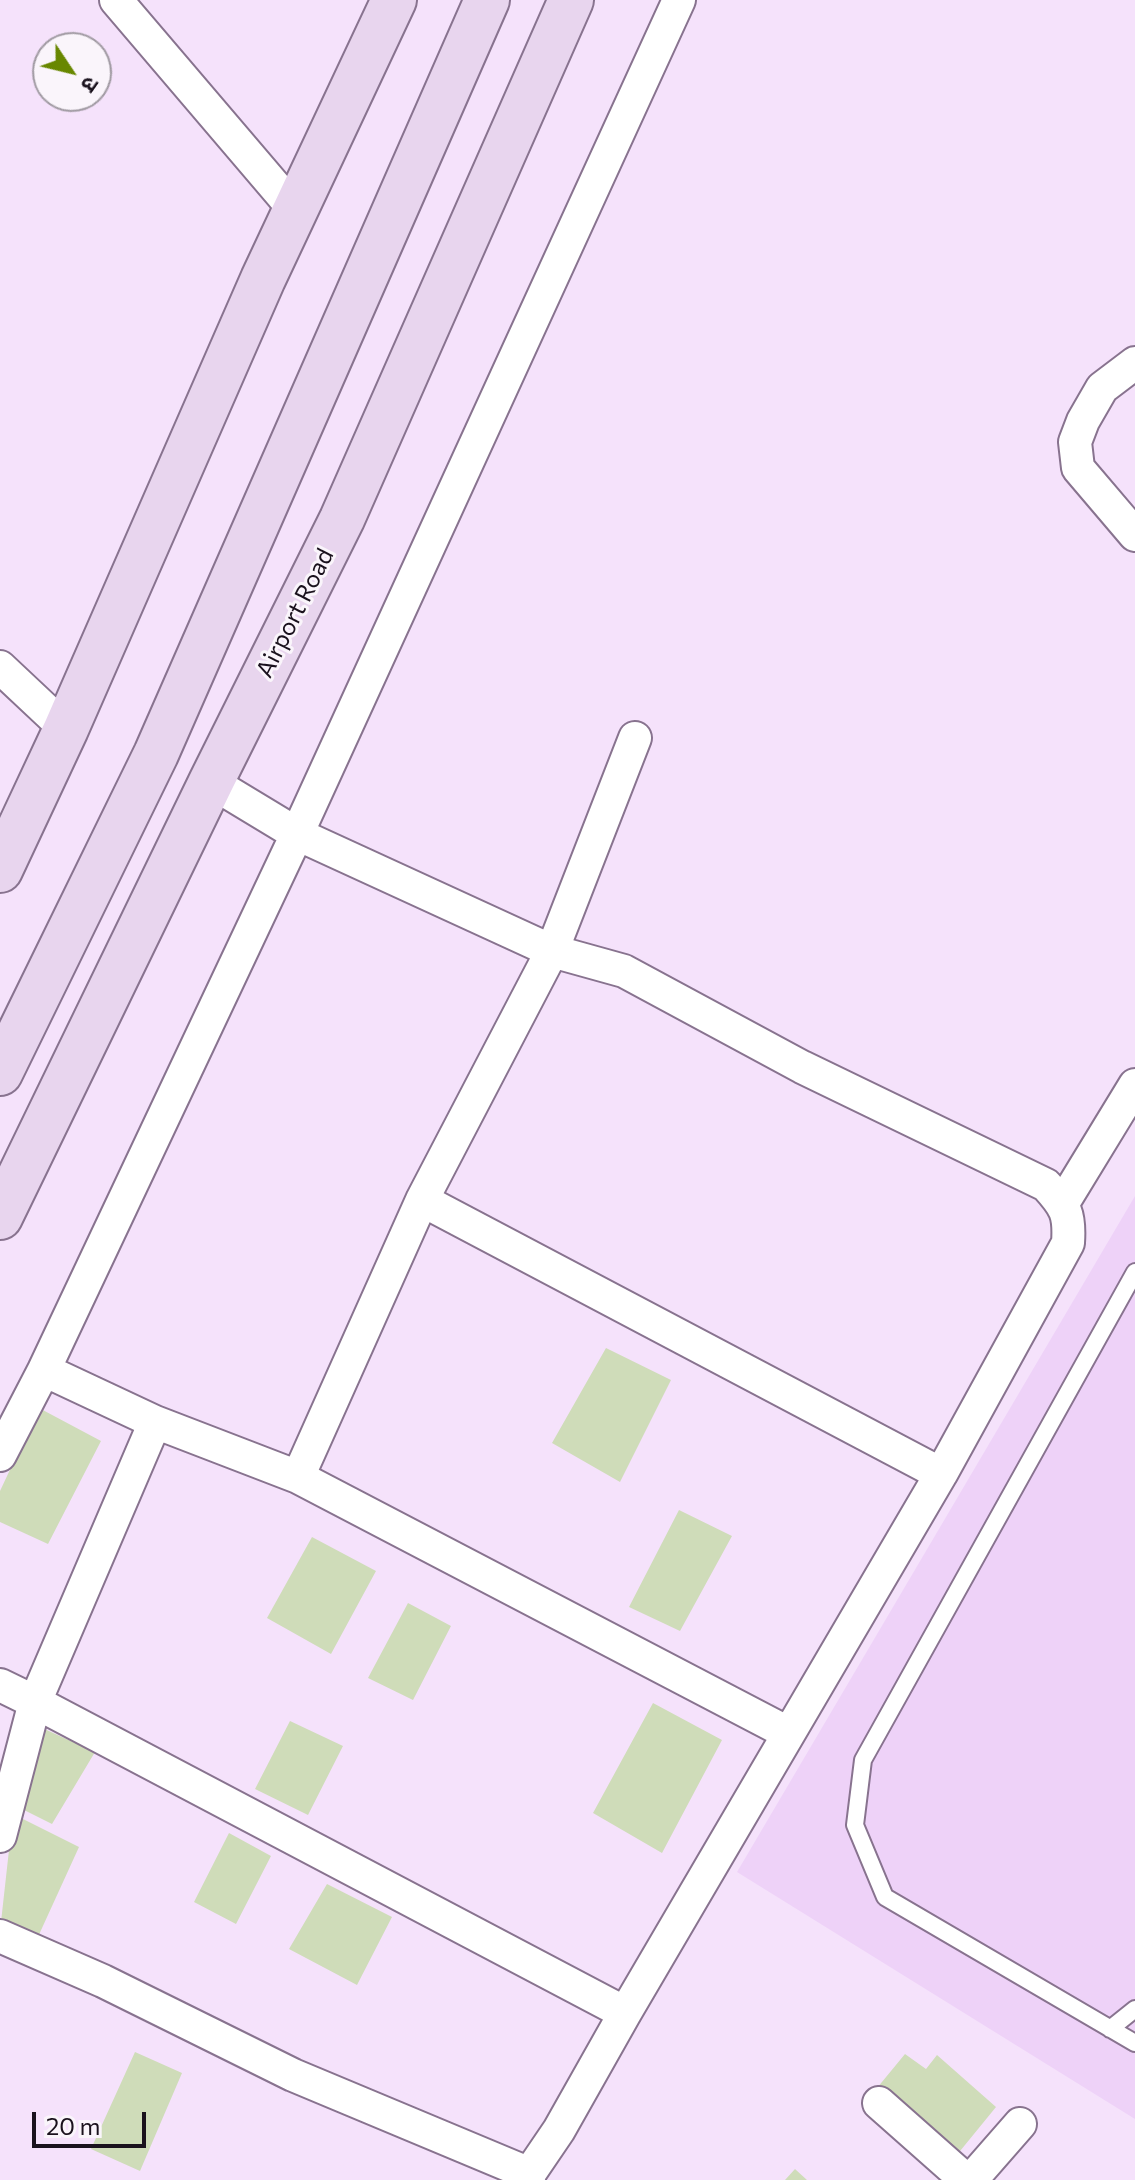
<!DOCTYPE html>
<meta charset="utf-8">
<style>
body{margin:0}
#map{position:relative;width:1135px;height:2180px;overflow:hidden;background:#f5e2fb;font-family:Commissioner,"Noto Sans Devanagari",sans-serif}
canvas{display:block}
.north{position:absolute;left:32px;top:32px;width:80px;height:80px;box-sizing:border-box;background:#faf5fb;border:2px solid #a09aa2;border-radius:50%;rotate:125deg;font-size:22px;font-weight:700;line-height:32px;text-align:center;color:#1a121d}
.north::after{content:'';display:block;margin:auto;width:28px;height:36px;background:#688700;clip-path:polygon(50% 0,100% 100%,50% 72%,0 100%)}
.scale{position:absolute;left:32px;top:2112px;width:114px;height:36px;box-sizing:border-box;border:4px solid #1a121d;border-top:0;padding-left:10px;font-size:24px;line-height:28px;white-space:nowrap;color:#1a121d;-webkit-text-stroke:6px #faf5fb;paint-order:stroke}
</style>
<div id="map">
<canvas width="1135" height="2180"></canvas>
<div class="north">उ</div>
<div class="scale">20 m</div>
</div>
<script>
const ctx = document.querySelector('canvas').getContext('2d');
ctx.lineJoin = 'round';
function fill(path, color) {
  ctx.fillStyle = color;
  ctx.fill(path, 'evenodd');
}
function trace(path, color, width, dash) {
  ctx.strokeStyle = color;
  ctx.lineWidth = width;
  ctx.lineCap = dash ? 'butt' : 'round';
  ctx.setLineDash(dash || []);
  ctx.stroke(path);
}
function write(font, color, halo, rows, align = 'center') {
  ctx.font = font + ' Commissioner,sans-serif';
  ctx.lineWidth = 6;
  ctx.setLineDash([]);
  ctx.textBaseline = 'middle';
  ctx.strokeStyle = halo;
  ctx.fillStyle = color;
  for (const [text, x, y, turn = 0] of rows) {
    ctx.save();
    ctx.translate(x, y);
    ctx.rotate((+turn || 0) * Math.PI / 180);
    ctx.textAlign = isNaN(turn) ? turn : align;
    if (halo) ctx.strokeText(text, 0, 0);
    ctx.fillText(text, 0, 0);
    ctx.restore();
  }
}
const built = new Path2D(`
 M1135,1196v923l-398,-247z`);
const building = new Path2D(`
 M606,1348l65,32 -51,102 -68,-39z
 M39,1408l62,33 -53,103 -48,-22v-31z
 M679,1510l53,26 -52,95 -51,-24z
 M312,1537l64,34 -45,83 -64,-36z
 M408,1603l43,23 -38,74 -45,-22z
 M653,1703l69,37 -60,113 -69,-40z
 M290,1721l53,25 -35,69 -53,-26z
 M40,1727l55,25 -43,72 -32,-16z
 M13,1814l66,33 -42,92 -36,-17z
 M229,1833l42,23 -35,68 -42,-22z
 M327,1884l65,33 -35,68 -68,-36z
 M135,2052l47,21 -42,98 -49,-22z
 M905,2054l21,15 11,-14 59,52 -40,49 -79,-68z
 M795,2169l12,11h-22z`);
const lane = new Path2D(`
 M1135,1272l-272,488 -8,65 30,72 250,146
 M1110,2029l25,-20`);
const street = new Path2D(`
 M116,0l179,210
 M1135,363l-33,25 -19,33 -8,21 3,26 57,67
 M0,667l66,62
 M211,782l86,52 255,117 72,20 178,96 244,118c20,22 24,29 22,58l-127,231 -316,539 -66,117 -34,50
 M422,1200l519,274
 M1063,1203l72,-118
 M44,1370l111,52 143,55 490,256
 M0,1455l44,-85 253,-536 382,-834
 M298,1477l124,-277 130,-249 83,-213
 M0,1685l35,17 120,-280
 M0,1836l35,-134 590,311
 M0,1936l103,45 190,94 237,99
 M879,2103l87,77
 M971,2180l49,-56`);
const secondary = new Path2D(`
 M0,870l66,-141 197,-450 131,-279
 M0,1073l156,-319 331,-754
 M0,1217l211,-435 131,-263 229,-519`);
const streetNames = [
 ["Airport Road",295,613,-63]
];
fill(built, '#eed2f8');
fill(building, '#cfdcb9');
trace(lane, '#88738f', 20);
trace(street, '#88738f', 36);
trace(secondary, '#88738f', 48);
trace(lane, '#fff', 16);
trace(street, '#fff', 32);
trace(secondary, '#e8d5ee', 44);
write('24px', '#1a121d', '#faf5fb', streetNames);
</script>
